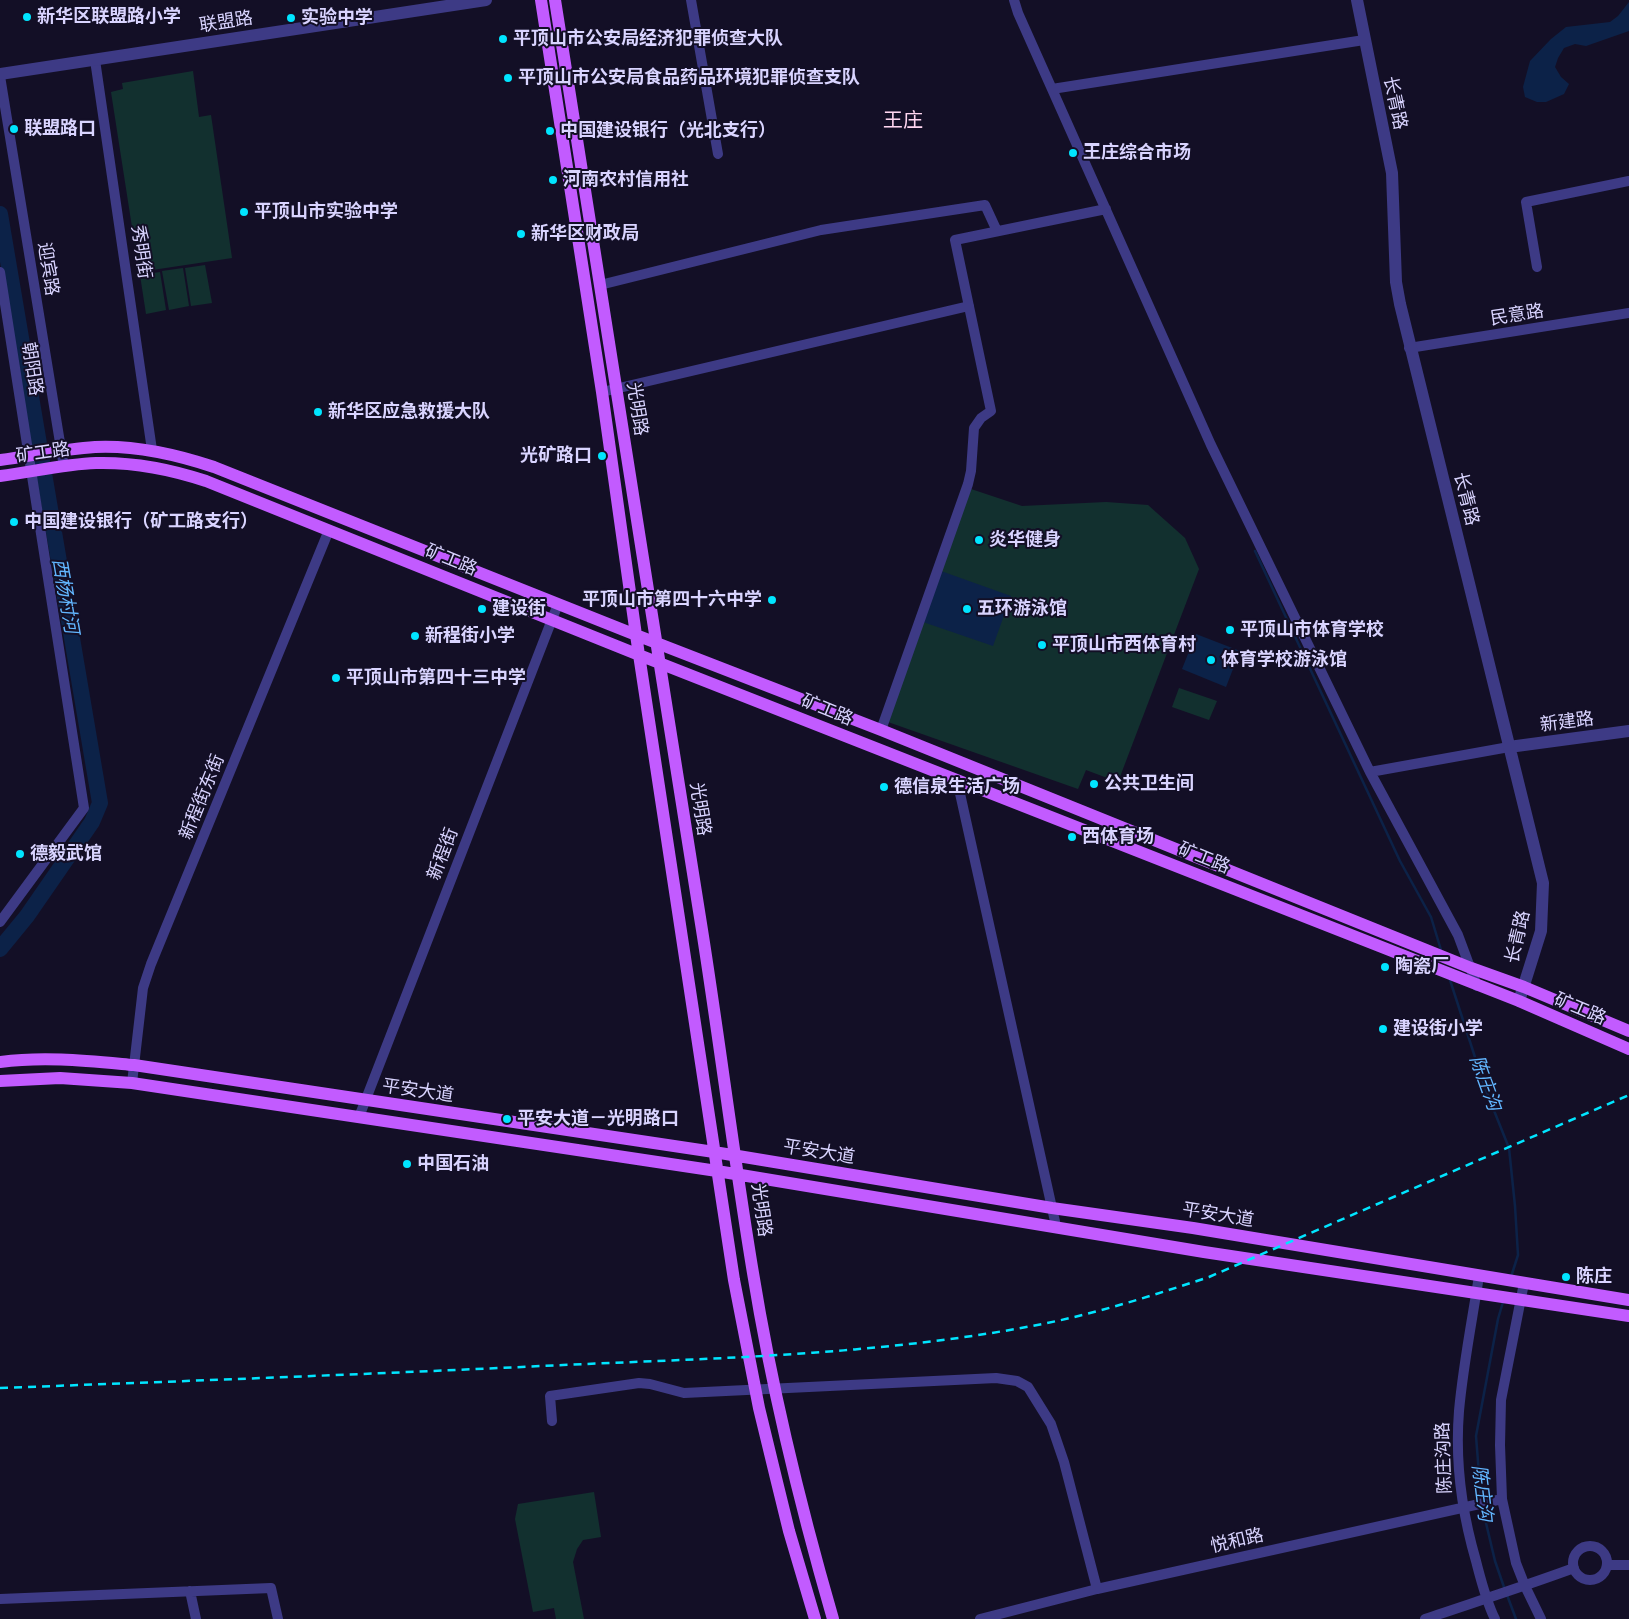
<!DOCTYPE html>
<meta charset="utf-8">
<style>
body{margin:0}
canvas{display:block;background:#130f26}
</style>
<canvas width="1629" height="1619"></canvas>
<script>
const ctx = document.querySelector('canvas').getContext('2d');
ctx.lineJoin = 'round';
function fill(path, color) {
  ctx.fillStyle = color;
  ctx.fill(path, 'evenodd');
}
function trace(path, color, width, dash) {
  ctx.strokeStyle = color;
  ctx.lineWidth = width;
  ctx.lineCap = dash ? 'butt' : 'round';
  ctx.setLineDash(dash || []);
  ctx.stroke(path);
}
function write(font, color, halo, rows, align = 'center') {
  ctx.font = font + ' "Alegreya Sans","Noto Sans SC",sans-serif';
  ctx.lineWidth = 4;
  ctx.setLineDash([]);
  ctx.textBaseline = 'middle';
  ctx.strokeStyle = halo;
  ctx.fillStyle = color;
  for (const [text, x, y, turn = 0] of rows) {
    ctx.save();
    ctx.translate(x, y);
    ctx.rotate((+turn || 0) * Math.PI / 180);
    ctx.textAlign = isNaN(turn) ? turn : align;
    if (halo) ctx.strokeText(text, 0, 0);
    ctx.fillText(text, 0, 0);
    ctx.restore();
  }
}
const green = new Path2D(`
 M193,71l6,46 12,-2 21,143 -93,14 -28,-180 12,-3 -1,-6z
 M205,265l7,38 -21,3 -6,-38z
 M183,268l6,38 -20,4 -7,-39z
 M160,272l6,38 -20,4 -6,-39z
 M968,488l54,18 84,-4 42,3 37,33 14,31 -81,213 -32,-12 -8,19 -190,-67z
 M1179,688l38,13 -8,19 -37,-13z
 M594,1492l7,45 -18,3 -6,9 -4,13 11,57h-28l-2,-11 -21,4 -18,-93 3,-15z`);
const water = new Path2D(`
 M1629,2v29l-43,15 -11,-2 -11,4 -6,10 -3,9 6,10 8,7 -5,10 -18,8h-9l-12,-5 -2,-10 7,-26 21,-22 15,-12 44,-5 8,-6z
 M941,571l70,25 -18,50 -70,-24z
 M1196,634l44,17 -14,36 -44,-18z`);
const stream = new Path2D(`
 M1255,551l145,310 31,56 10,33
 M1450,980l35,108 24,60 6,58 3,49 -7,22
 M1481,1500l-5,-64 22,-117 5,-17
 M1482,1506l13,55 10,29
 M1507,1595l9,24`);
const river = new Path2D(`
 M0,214l100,589 -8,19 -65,94 -27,33`);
const minor = new Path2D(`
 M691,0l27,154
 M1014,0l4,13 193,432 159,327 88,163 19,51
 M95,60l57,390
 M0,76l64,391
 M1052,89l312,-49
 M1537,267l-11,-65 103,-21
 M0,272l84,536 -84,114
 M600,285l221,-55 164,-25 12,26
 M1409,348l220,-35
 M602,392l367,-86
 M881,730l87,-246 3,-13 3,-43 7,-10 10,-7 -36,-171 151,-31
 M1370,772l139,-25
 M957,780l99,446
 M132,1083l11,-95 8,-24 178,-434
 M359,1117l199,-513
 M1479,1276c-7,45 -16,90 -20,135 -4,50 3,102 17,150 5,19 10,40 19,58
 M1524,1283l-23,117 -1,45 2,54 14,64 9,23 16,33
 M552,1421l-2,-25 89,-13 11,1 34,9 312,-15 21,3 11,6 23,37 13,38 33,127
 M1573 1563a17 17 0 1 1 34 0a17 17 0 1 1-34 0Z
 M1607,1565h22
 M190,1591l6,28
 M0,1599l271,-11 7,31
 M980,1619l117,-30 405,-90
 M1425,1619c50,-17 100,-33 149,-51`);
const tertiary = new Path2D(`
 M1357,0l35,173 4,109 4,22 143,579 -2,48 -22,70
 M0,74l486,-74
 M1509,747l120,-16`);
const primary = new Path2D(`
 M541,0l61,392 34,243 98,645 25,128 17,70 13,53 26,88
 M555,0c48,310 98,620 147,930 18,114 32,229 51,343 19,117 47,232 80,346
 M0,460c31,-4 63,-11 95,-13 41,-2 80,7 119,20l422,168 245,95 590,238 53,19 105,44
 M0,476c32,-4 64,-12 96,-13 38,-1 74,6 110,18l433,174 880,346 110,48
 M0,1062c45,-6 89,-1 134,3l580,87 338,56 141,20 436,72
 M0,1081l60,-3 72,5 585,88 487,81 425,64`);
const rail = new Path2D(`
 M0,1388c188,-7 375,-14 563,-23 157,-7 314,-10 469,-39 60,-11 119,-30 177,-49l420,-182`);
const markers = [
 [27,17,5,"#00e5ff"],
 [291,18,5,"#00e5ff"],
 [503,39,5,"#00e5ff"],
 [508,78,5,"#00e5ff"],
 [14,129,5,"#00e5ff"],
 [550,131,5,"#00e5ff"],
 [1073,153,5,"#00e5ff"],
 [553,180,5,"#00e5ff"],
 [244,212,5,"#00e5ff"],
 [521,234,5,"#00e5ff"],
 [318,412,5,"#00e5ff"],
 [602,456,5,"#00e5ff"],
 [14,522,5,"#00e5ff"],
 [979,540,5,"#00e5ff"],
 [772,600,5,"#00e5ff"],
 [482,609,5,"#00e5ff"],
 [967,609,5,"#00e5ff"],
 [1230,630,5,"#00e5ff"],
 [415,636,5,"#00e5ff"],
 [1042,645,5,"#00e5ff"],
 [1211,660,5,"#00e5ff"],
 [336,678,5,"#00e5ff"],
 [1094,784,5,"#00e5ff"],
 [884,787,5,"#00e5ff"],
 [1072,837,5,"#00e5ff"],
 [20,854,5,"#00e5ff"],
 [1385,967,5,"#00e5ff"],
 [1383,1029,5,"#00e5ff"],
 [507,1119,5,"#00e5ff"],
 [407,1164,5,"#00e5ff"],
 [1566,1277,5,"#00e5ff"]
];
const poiNames = [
 ["新华区联盟路小学",37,17],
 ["实验中学",301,18],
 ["平顶山市公安局经济犯罪侦查大队",513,39],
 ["平顶山市公安局食品药品环境犯罪侦查支队",518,78],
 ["联盟路口",24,129],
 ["中国建设银行（光北支行）",560,131],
 ["王庄综合市场",1083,153],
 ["河南农村信用社",563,180],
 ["平顶山市实验中学",254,212],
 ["新华区财政局",531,234],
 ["新华区应急救援大队",328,412],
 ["光矿路口",592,456,"right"],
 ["中国建设银行（矿工路支行）",24,522],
 ["炎华健身",989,540],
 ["平顶山市第四十六中学",762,600,"right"],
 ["建设街",492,609],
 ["五环游泳馆",977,609],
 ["平顶山市体育学校",1240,630],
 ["新程街小学",425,636],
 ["平顶山市西体育村",1052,645],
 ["体育学校游泳馆",1221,660],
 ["平顶山市第四十三中学",346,678],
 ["公共卫生间",1104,784],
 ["德信泉生活广场",894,787],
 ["西体育场",1082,837],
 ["德毅武馆",30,854],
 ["陶瓷厂",1395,967],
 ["建设街小学",1393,1029],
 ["平安大道－光明路口",517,1119],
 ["中国石油",417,1164],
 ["陈庄",1576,1277]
];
const streetNames = [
 ["联盟路",226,22,-9],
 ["长青路",1395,103,78],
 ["秀明街",141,252,82],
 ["迎宾路",48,269,81],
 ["民意路",1517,315,-9],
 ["朝阳路",32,369,81],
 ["光明路",637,409,81],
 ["矿工路",43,453,-8],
 ["长青路",1466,499,76],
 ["矿工路",451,560,22],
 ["矿工路",827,710,22],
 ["新建路",1567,722,-7],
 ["新程街东街",202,797,-68],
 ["光明路",700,809,81],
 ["新程街",443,854,-69],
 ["矿工路",1204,858,22],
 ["长青路",1518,937,-77],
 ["矿工路",1580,1009,23],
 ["平安大道",418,1091,8],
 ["平安大道",819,1152,9],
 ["光明路",761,1210,82],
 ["平安大道",1218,1215,9],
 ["陈庄沟路",1444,1458,-92],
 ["悦和路",1237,1541,-13]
];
const waterNames = [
 ["西杨村河",65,596,80],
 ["陈庄沟",1485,1083,70],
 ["陈庄沟",1482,1493,83]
];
const quarterNames = [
 ["王庄",903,121]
];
fill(green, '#12302f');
fill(water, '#0c2248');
trace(stream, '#0c2248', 2.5);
trace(river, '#0c2248', 16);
trace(minor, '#3d3a85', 10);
trace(tertiary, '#3d3a85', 12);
trace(primary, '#c25bff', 12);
trace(rail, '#00e5ff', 2.5, [8, 6]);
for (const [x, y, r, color] of markers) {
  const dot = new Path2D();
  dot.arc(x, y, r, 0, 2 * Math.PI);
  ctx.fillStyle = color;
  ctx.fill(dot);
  trace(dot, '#130f26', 2);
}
write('bold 18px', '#d9d4ff', '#130f26', poiNames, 'left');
write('18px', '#d9d4ff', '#130f26', streetNames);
write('italic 19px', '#62b6ff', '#130f26', waterNames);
write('20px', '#ffd6f0', '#130f26', quarterNames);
</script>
